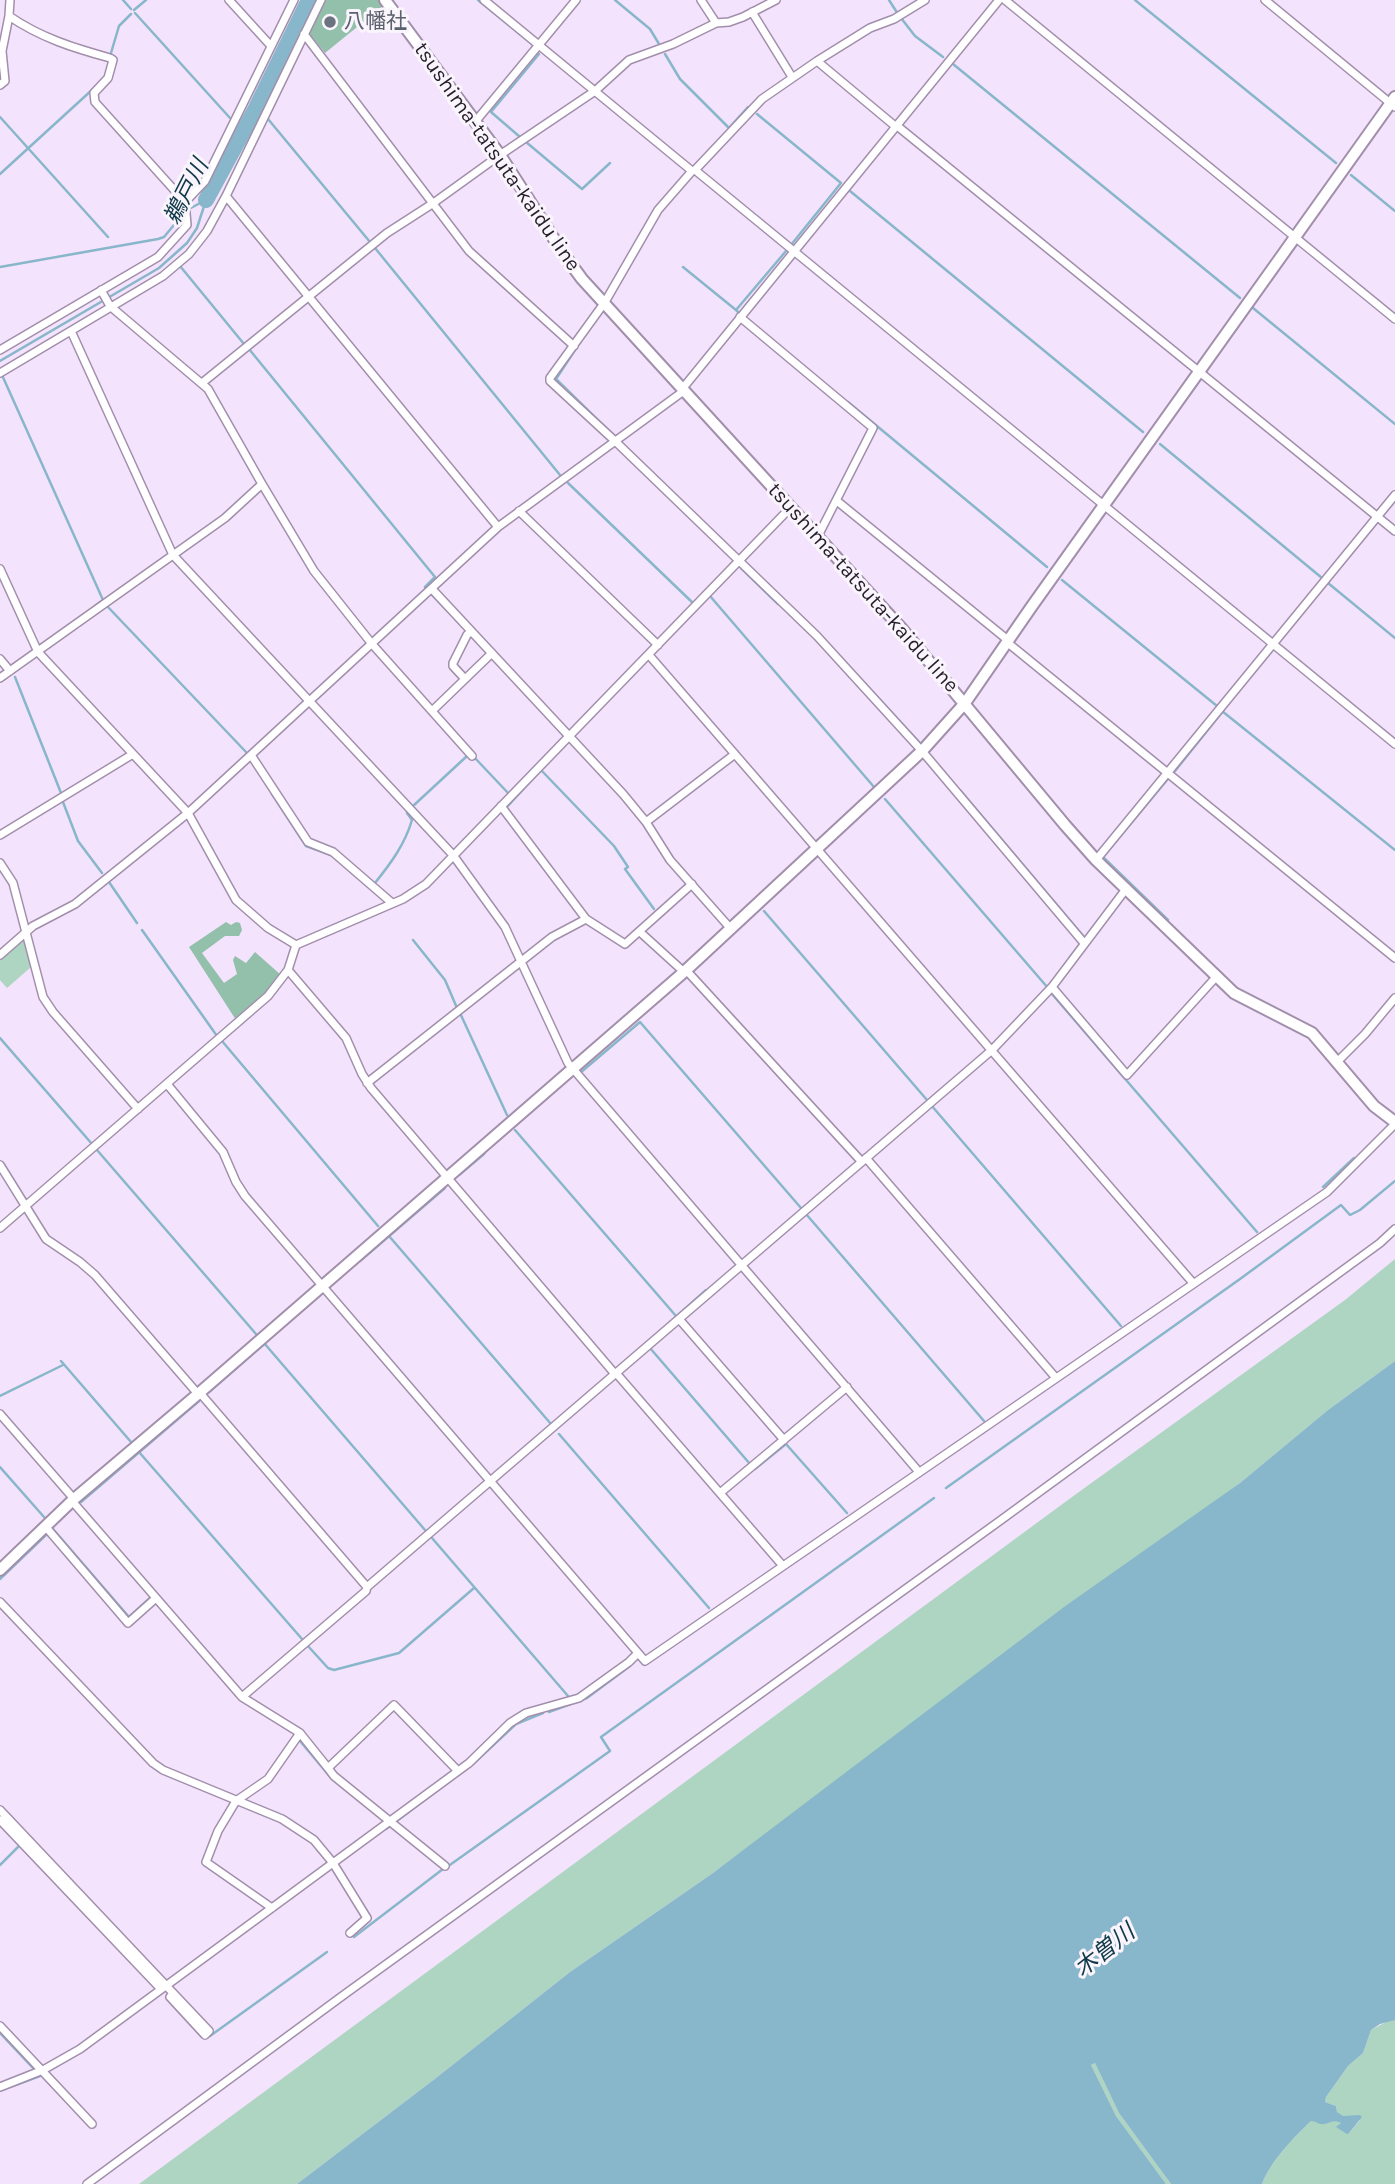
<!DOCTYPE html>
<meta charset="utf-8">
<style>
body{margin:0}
canvas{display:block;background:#f4e3fc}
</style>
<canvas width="1395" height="2184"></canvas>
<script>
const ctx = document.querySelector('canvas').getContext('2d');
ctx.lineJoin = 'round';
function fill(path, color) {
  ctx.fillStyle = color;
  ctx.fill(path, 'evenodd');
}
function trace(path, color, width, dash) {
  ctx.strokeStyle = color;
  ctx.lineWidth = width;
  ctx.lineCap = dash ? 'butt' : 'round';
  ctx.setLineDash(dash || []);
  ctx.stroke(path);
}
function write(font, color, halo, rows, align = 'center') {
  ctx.font = font + ' Karla,"Noto Sans JP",sans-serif';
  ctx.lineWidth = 6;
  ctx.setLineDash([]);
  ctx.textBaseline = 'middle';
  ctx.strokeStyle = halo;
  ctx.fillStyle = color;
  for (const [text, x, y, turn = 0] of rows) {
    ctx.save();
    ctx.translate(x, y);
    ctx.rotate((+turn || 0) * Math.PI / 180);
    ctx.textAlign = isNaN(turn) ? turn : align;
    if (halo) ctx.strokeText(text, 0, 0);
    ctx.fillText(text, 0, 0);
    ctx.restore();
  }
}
const green = new Path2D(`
 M24,940l7,27 -24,21 -7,-8v-20z
 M1395,1259v102l-67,49 -88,73 -527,390 -143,99 -134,106 -139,106h-158l933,-687 273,-197z
 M1390,2020h5v164h-133c8,-22 32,-47 49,-63h26l4,2 -1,6 9,4 11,-13 -17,-3 -6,-5 -1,-6 -11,-4 1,-5 22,-31 15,-13 8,-23z
 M1095,2063l24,50 52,71h-5l-50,-68 -25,-51z`);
const forest = new Path2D(`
 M323,0h56l4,6 -58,47 -17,-21z
 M226,922l5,3 5,-3 4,1 2,7 -3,6h-14l-23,17 22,30 13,-9 -4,-14 2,-4 11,7 9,-11 26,23 -14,19 -31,26 -47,-73z`);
const water = new Path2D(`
 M1395,1361v659l-15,4 -9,6 -8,23 -15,13 -22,31 -1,5 11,4 1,6 6,4 17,-1 2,2 -13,16 -2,1 -11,-7 5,-4c-8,-4 -10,0 -17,1 -5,1 -8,-3 -13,-3 -17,16 -41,41 -49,63h-91l-52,-71 -24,-50 -4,2 25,51 50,68h-869l139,-106 134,-106 143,-99 351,-266 176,-124 88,-73z`);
const stream = new Path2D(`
 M123,0l8,9
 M478,0l54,44
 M615,0l35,29 9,15
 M889,0l9,14
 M1135,0l201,163
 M134,10l12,-10
 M135,13l95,105
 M901,18l14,18 28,21
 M296,26l6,4
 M111,53l8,-27 12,-12
 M665,54l15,25 49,49 19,-21
 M953,64l287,234
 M256,108l3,2
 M757,114l84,69 -50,62
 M0,117l108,120
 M268,119l102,123
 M520,137l-29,-25 48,-58
 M526,142l56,47 28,-26
 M0,174l93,-85
 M1351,175l44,36
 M850,191l293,241
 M187,210l19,-10
 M375,248l185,227
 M180,266l64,78
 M0,267l158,-28 6,-2 19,-23
 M683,267l53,43
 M1253,308l142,116
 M738,312l-2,-2 50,-59
 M577,347l-21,32 50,49
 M249,349l186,228 -10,10
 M0,361l159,-93 28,-25 10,-15 9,-28
 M2,375l101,225 -8,6
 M848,402l199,165
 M1160,444l162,134
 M568,483l126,121
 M741,568l37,36
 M1062,580l155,126
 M1328,583l67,55
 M432,595l33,34
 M710,596l164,191
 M107,606l139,146
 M846,663l74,80
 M15,677l46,116
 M1222,711l173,139
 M474,757l35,37
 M1175,771l48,-60
 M1167,780l-64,77 65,63
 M960,790l124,147
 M272,794l34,52 25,9 10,8
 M885,799l163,189
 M63,802l15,39 24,32
 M413,806l54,-50
 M506,808l35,-38 73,76 14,21 -3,2 29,40
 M109,882l28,41
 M375,883c16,-20 30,-39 37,-63l-5,-7
 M764,911l163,189
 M142,930l75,106
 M413,940l32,40 12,28
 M1070,957l11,-14
 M1052,994l205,238
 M460,1013l47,102
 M0,1038l92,106
 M222,1041l156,185
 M580,1073l60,-51 161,186
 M931,1105l190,221
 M515,1130l161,186
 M97,1150l159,184
 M459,1175l25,-21
 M1323,1187l31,-29
 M806,1214l178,207
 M389,1236l162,188
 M360,1261l85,-73
 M659,1332l47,-42
 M264,1343l161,187
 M650,1348l100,116
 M61,1361l70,81
 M209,1392l55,-48
 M0,1396l63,-31
 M559,1434l150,174
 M139,1452l163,187
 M0,1467l44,50
 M755,1469l31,-25 61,69
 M946,1488l294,-209 101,-74 9,10 10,-5 35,-29
 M81,1502l118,-101
 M53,1529l76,88 22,-20
 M432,1538l136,158
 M0,1579l48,-46
 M307,1645l21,23 6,2 65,-17 75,-65
 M221,1678l15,17
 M549,1712l38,-14 43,-32
 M300,1741l32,38
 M473,1764l43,-40 27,-11
 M386,1829l76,-57
 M0,1865l20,-20
 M447,1867l163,-116 -9,-14 333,-239
 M354,1937l89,-68 -1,-1
 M0,2033l33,35
 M208,2033l2,3 117,-84
 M10,2087l30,-11 42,-25`);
const river = new Path2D(`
 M206,200l50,-92 53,-108`);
const street = new Path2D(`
 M229,0l42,46
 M484,0l208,171 3,-1 700,574
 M701,0l15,23
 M1005,0l390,319
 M1265,0l130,107
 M752,12l40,65
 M9,16c32,22 65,32 101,42l3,2 -5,18 -14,15 1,9 90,100
 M304,34l165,217 105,95
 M817,61l53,-33 24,-9 31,-19
 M0,85l5,-4 -3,-30 7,-35 1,-16
 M475,122l101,-122
 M896,125l499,406
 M695,170l67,-71 55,-38 78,65
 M692,171l-34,39 -53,92 -55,76v3l65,60 202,195 105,115 162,192
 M226,196l272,331
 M101,290l9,16 98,83 54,95 52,87 58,73 100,112
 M740,317l133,111 -55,108
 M71,331l102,224 280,300 52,72 63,136 351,409
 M0,350l158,-93 29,-32 -2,-23 20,-21 89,-181
 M0,373l163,-97 26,-22 18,-23 19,-35 95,-196
 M202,383l185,-150 45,-29 68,-49 95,-64 34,-31 44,-16 43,-21 13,-1 14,-5 33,-17
 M683,388l316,-388
 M837,501l172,140
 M519,511l139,134
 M0,569l38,83 150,161 48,87 32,28 28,17
 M432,589l191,205 23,28 24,38 61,69
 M1008,643l387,315
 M649,655l544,628
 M0,659l10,12
 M0,678l225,-160 37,-34
 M465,679l-12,-13v-3l14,-28 4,-4
 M432,711l60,-58
 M251,755l57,87 25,10 59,51
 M501,806l85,113
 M646,822l89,-68
 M0,835l133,-81
 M1096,860l299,-365
 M0,863l13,20 30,114 10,15 85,97
 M640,932l44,40
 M0,955l33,-29 42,-22 113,-91 310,-286 187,-137
 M288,970l58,68 16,36 9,14 244,286
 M686,970l175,191
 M1052,987l75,88 90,-99
 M1337,1062l28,-28 30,-36
 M367,1083l185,-146 34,-18 39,25 67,-60
 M167,1084l56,68 13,30 9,14 400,465 682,-469 68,-68
 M866,1158l190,220
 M0,1165l46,74 34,23 15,13 103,119
 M0,1228l268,-232 20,-26 8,-25 107,-46 23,-15 365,-377
 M679,1319l105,121
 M616,1373l167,193
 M200,1393l167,194 625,-537 60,-63 74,-98
 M0,1414l74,85
 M720,1493l127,-106
 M72,1501l170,196 58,36 28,35 66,-63 64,66
 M45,1526l83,97 28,-25
 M0,1602l153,161 10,7 119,49 32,21 19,23 34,55 -17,15
 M242,1697l124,-106 1,-4
 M328,1768l6,8 111,90
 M0,1810l209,221 -4,4 -35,-38 3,-4
 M0,1820l161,169
 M272,1908l-66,-46 12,-31 18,-30 32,-22 32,-46
 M0,2026l92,98
 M0,2087l43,-17 37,-21 389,-286 41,-40 16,-10 53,-15 50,-36 9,-9
 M87,2184l258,-190 656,-474 379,-277 15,-14`);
const secondary = new Path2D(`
 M385,0l115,155 65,101 17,23 320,350 163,196 31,35 138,133 78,40 62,73 21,16
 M0,1570l74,-71 124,-105 486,-422 238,-221 43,-48 67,-97 363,-509`);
const markers = [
 [330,22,7,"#6b7280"]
];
const worshipNames = [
 ["八幡社",344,22]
];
const streetNames = [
 ["tsushima-tatsuta-kaidu line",497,157,55],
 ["tsushima-tatsuta-kaidu line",863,588,48]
];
const waterNames = [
 ["鵜戸川",187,192,-63],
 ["木曽川",1105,1951,-38]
];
fill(green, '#add5c2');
fill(forest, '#93c0ab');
fill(water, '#88b6ca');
trace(stream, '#88b6ca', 2.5);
trace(river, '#88b6ca', 16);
trace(street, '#a28fac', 10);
trace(secondary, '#a28fac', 14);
trace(street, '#fff', 7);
trace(secondary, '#fff', 10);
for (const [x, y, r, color] of markers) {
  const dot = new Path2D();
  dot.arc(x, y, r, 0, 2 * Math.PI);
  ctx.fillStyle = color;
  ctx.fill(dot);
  trace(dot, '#faf5fc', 2.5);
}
write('21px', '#5b616d', '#faf5fc', worshipNames, 'left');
write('21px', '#251e29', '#faf5fc', streetNames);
write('italic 23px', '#0f3948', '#faf5fc', waterNames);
</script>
